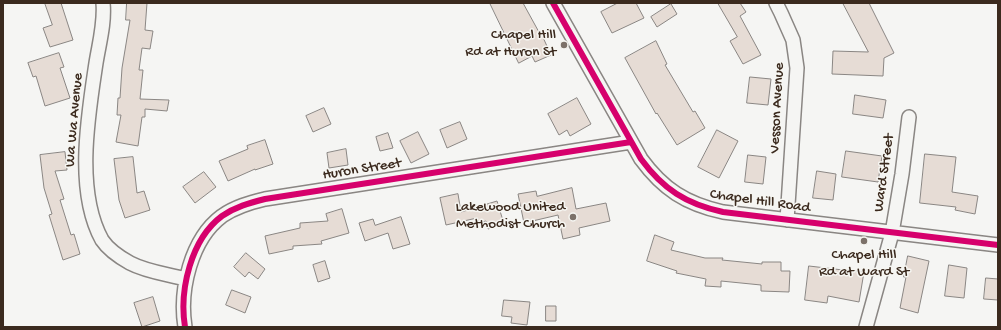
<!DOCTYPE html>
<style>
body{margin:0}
#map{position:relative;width:1001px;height:330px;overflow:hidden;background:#f5f5f3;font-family:"Gochi Hand",sans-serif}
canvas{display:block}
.frame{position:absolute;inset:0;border:4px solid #3b2a1e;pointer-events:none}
</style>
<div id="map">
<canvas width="1001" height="330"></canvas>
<div class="frame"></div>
</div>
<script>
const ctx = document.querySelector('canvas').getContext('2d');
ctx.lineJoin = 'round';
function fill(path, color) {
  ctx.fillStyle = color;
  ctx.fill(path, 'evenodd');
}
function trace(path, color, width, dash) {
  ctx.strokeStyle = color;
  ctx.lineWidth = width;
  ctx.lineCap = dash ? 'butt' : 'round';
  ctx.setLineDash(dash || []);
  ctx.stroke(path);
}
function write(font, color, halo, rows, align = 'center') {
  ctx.font = font + ' "Gochi Hand",sans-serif';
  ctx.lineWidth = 3;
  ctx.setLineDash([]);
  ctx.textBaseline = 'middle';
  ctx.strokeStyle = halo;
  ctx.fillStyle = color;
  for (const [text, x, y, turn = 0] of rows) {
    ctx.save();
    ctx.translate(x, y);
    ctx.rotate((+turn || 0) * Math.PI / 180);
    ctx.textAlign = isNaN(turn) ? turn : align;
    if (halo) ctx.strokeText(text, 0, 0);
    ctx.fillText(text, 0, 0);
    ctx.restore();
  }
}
const building = new Path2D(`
 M45,3h16l12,37 -23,7 -7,-19 9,-3z
 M127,3h20l-2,27 8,1 -3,18 -8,-1 -3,22h4l-3,29 29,1 -2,11 -22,-2v8h-3l-4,29 -22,-4 5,-27h-4l1,-17h2l2,-30 8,-48h-4z
 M490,3h33l17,31 1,-1 10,22 -16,7 -3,-6 -13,7z
 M618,3h18l8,15 -32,15 -11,-21z
 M718,3h22l6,9 -6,4 21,39 -18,9 -13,-23 7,-4z
 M843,3h26l25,50 -10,5 -1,18 -51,-2 1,-23 35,1z
 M671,4l6,10 -20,13 -6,-10z
 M656,41l11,23 -2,1 28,47 2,-1 10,17 -28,17 -20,-32 -1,1 -31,-56z
 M59,53l5,14 -4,1 10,30 -25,8 -9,-30 -3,1 -5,-14z
 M750,77l21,2 -3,26 -21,-2z
 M855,95l31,5 -3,18 -30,-4z
 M577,98l14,26 -21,12 -3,-6 -8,5 -11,-21z
 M324,108l7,16 -18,8 -7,-16z
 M460,122l7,17 -20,9 -7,-18z
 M717,130l21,11 -19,37 -21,-11z
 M418,132l11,22 -18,9 -11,-22z
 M388,133l5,15 -13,3 -4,-14z
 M265,140l8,24 -18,6v-1l-27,12 -9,-20 29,-12 -1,-3z
 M346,149l2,16 -19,3 -2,-15z
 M846,151l36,5 -4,26 -36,-5z
 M65,152l2,18 -12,1 9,28 -4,1 11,35 3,-1 6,20 -17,6 -14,-45 3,-1 -8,-26 -4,-33z
 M925,154l31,3 -4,35 26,4 -3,18 -20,-4 1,-3 -36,-4z
 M748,155l18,2 -3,27 -18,-2z
 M133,157l4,36 7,-2 6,19 -25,8 -6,-18 -5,-41z
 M817,171l19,3 -3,26 -20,-2z
 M204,172l12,15 -21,16 -12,-16z
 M572,188l4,21 30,-6 4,18 -31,7 1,7 -17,4 -5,-24 -34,8 -6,-29 18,-3 1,5z
 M458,194l3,18 36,-11 7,23 -16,5 -2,-8 -7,2 -2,-5 -31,7 -6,-27z
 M342,209l7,24 -28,8 1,3 -29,2v3l-24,5 -4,-18 35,-8v-5l28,-2 -2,-7z
 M401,217l9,27 -17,5 -5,-16 -23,8 -6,-18 14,-4 2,6z
 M655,235l19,7 -3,8 34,8h18l-1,2 40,4v-2h19v9h9l-1,21 -28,-1v-6l-40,-4v6l-16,-1 1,-7 -30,-6 1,-2 -30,-10z
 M246,253l19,16 -7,10 -9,-7 -4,5 -11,-10z
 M908,256l21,5 -11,52 -18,-5 6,-31h-2z
 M325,261l5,17 -12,4 -5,-17z
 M949,265l18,3 -3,30 -19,-2z
 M809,266l34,4v-1l21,3 -5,30 -31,-6 -1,7 -22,-3z
 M986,278l12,1v21l-14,-1z
 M232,290l19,7 -6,16 -19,-8z
 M153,297l7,24 -18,6 -8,-24z
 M504,300l26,2 -3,23 -16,-2 1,-6 -10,-1z
 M546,306h10v15h-10z`);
const minor = new Path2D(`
 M103,3c2,20 -4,41 -7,60 -8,53 -21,128 6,177 6,9 19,18 28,23 17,9 37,11 56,16
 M553,3l88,156c22,30 45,45 82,53l275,33
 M776,3l5,10 12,27 4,28 -10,152
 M185,327c-6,-37 6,-88 37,-111 13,-9 27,-13 43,-17l366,-57
 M866,327l26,-94 10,-59 7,-57`);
const cycleway = new Path2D(`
 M553,3l88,156c22,30 45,45 82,53l275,33
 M185,327c-6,-37 6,-88 37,-111 13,-9 27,-13 43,-17l366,-57`);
const markers = [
 [564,45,4,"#7c7169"],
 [573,217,4,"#7c7169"],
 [864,241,4,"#7c7169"]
];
const poiNames = [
 ["Chapel Hill",556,36],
 ["Rd at Huron St",556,53],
 ["Lakewood United",565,208],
 ["Methodist Church",565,225],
 ["Chapel Hill",864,256,"center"],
 ["Rd at Ward St",864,273,"center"]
];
const streetNames = [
 ["Vesson Avenue",778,108,-87],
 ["Wa Wa Avenue",75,120,-85],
 ["Huron Street",362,170,-9],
 ["Ward Street",885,173,-82],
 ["Chapel Hill Road",760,202,8]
];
fill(building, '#e6dcd5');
trace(building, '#8a8683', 1);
trace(minor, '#8a8683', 16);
trace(minor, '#f5f5f3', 13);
trace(cycleway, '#d6006c', 6);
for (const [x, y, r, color] of markers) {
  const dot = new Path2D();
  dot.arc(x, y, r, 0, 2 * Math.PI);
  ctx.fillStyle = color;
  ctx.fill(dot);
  trace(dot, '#f6f6f2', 1.5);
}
write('15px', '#3b2a1e', '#f6f6f2', poiNames, 'right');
write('15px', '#3b2a1e', '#f6f6f2', streetNames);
</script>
